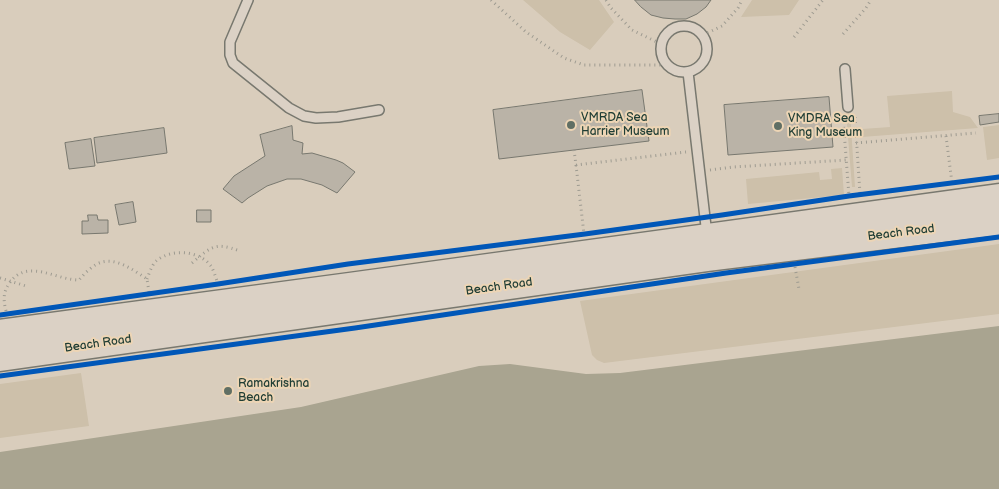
<!DOCTYPE html>
<style>
body{margin:0}
canvas{display:block;background:#d9cdbc}
</style>
<canvas width="999" height="489"></canvas>
<script>
const ctx = document.querySelector('canvas').getContext('2d');
ctx.lineJoin = 'round';
function fill(path, color) {
  ctx.fillStyle = color;
  ctx.fill(path, 'evenodd');
}
function trace(path, color, width, dash) {
  ctx.strokeStyle = color;
  ctx.lineWidth = width;
  ctx.lineCap = dash ? 'butt' : 'round';
  ctx.setLineDash(dash || []);
  ctx.stroke(path);
}
function write(font, color, halo, rows, align = 'center') {
  ctx.font = font + ' "Balsamiq Sans",sans-serif';
  ctx.lineWidth = 4;
  ctx.setLineDash([]);
  ctx.textBaseline = 'middle';
  ctx.strokeStyle = halo;
  ctx.fillStyle = color;
  for (const [text, x, y, turn = 0] of rows) {
    ctx.save();
    ctx.translate(x, y);
    ctx.rotate((+turn || 0) * Math.PI / 180);
    ctx.textAlign = isNaN(turn) ? turn : align;
    if (halo) ctx.strokeText(text, 0, 0);
    ctx.fillText(text, 0, 0);
    ctx.restore();
  }
}
const green = new Path2D(`
 M523,0h76l15,22 -24,28 -30,-18z
 M752,0h47l-10,15 -48,2z
 M952,91l1,21 17,5 8,11 -116,9v-8l28,-2 -3,-31z
 M846,112h4l5,75h-3z
 M999,125v33l-12,2 -4,-33z
 M842,168l2,27 -96,9 -2,-25 73,-7 1,8 12,-1 -1,-10z
 M999,244v70l-395,49 -7,-3 -5,-5 -12,-54z
 M81,373l8,53 -89,12v-54z`);
const water = new Path2D(`
 M999,326v163h-999v-37l301,-45 178,-41 31,-2 76,10 34,-1z`);
const building = new Path2D(`
 M635,0h76l-5,7 -9,7 -11,5h-11l-12,-1 -12,-3 -10,-8z
 M642,90l7,51 -150,18 -6,-49z
 M829,97l4,50 -105,8 -4,-50z
 M999,114v8l-19,3 -1,-9z
 M292,126l1,14 10,3 -1,11 10,-1 24,7 7,3 12,9 -18,21 -15,-8 -21,-6h-14l-20,7 -19,12 -6,5 -19,-14 11,-13 31,-20 -5,-21z
 M164,128l3,25 -70,10 -3,-25z
 M91,139l4,27 -26,3 -4,-26z
 M133,202l3,20 -17,3 -4,-20z
 M197,210h14v12h-14z
 M88,215h9l1,5h10v13l-26,1v-13h6z`);
const path = new Path2D(`
 M491,0l35,32 38,26 20,7h82
 M606,0l5,8 21,22 29,14
 M843,34l23,-26 5,-8
 M703,35l19,-9 16,-18 4,-8
 M794,37l29,-37
 M843,117l6,79
 M855,117l5,77
 M946,136l6,47
 M856,143l120,-10
 M574,150l2,15 110,-13
 M576,165l8,69
 M710,170l23,-3 113,-7
 M192,263c20,-17 23,-21 48,-12
 M795,267l4,22
 M0,278l26,8
 M147,279c2,-5 4,-12 8,-17 15,-14 44,-12 56,4 3,5 5,12 7,18
 M6,311c-3,-12 -3,-20 5,-30 18,-22 45,-1 68,-1 5,-6 11,-12 18,-16 17,-9 36,6 50,15l2,13`);
const service = new Path2D(`
 M248,0l-18,42v13l3,8 56,45 15,8 12,2 22,-1 41,-7
 M661 49a23 23 0 1 1 46 0a23 23 0 1 1-46 0Z
 M845,69l3,38
 M688,72l19,163`);
const primary = new Path2D(`
 M0,334l350,-47 649,-89
 M0,357l708,-100 291,-36`);
const cycleway = new Path2D(`
 M0,315l218,-31 130,-20 237,-30 137,-19 127,-19 150,-19
 M0,376l355,-48 371,-55 273,-36`);
const markers = [
 [571,125,5,"#606f64"],
 [778,126,5,"#606f64"],
 [228,391,5,"#606f64"]
];
const poiNames = [
 ["VMRDA Sea",581,118],
 ["Harrier Museum",581,132],
 ["VMDRA Sea",788,119],
 ["King Museum",788,133],
 ["Ramakrishna",238,384],
 ["Beach",238,398]
];
const streetNames = [
 ["Beach Road",901,233,-7],
 ["Beach Road",499,287,-8],
 ["Beach Road",98,344,-8]
];
fill(green, '#cdc0aa');
fill(water, '#a9a490');
fill(building, '#bab3a7');
trace(building, '#78786f', 1);
trace(service, '#78786f', 12);
trace(primary, '#78786f', 31);
trace(path, '#9e9b91', 3, [1, 4]);
trace(service, '#dbd1c5', 9);
trace(primary, '#dbd1c5', 28);
trace(cycleway, '#0057b8', 5);
for (const [x, y, r, color] of markers) {
  const dot = new Path2D();
  dot.arc(x, y, r, 0, 2 * Math.PI);
  ctx.fillStyle = color;
  ctx.fill(dot);
  trace(dot, '#edd5b5', 2);
}
write('12px', '#1f3d34', '#edd5b5', poiNames, 'left');
write('12px', '#1f3d34', '#edd5b5', streetNames);
</script>
